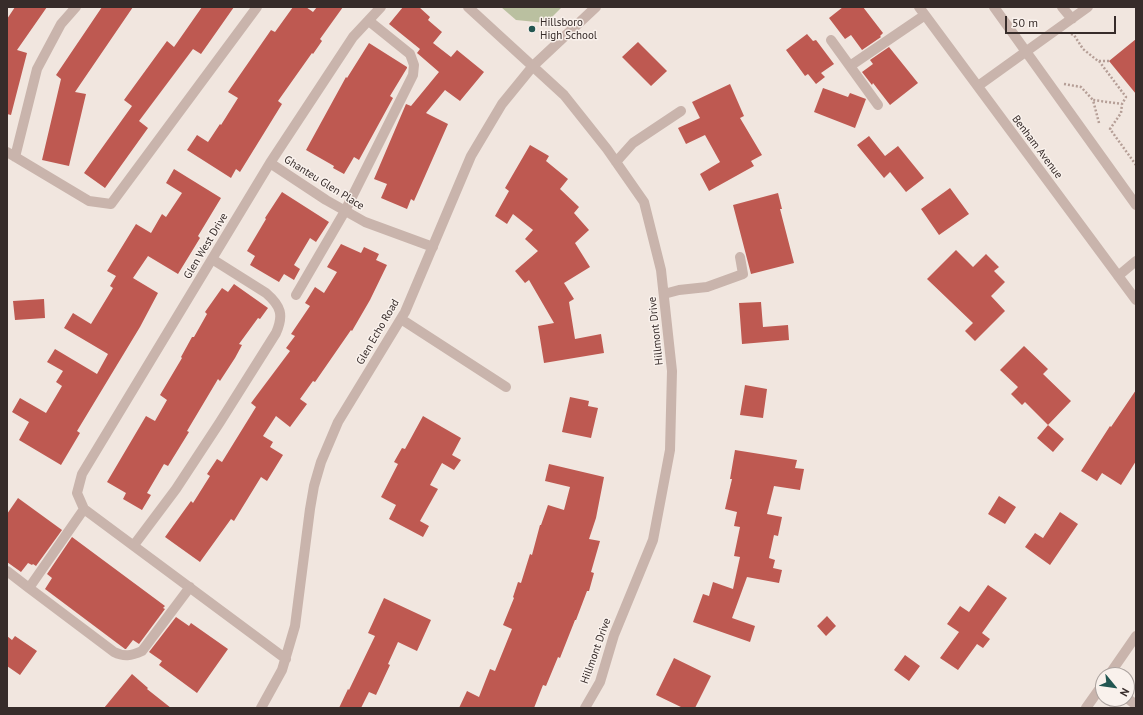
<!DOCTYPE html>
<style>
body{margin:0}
#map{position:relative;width:1143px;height:715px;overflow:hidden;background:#f1e6df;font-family:"PT Sans",sans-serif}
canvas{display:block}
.frame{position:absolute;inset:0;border:8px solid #372c2a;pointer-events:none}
.north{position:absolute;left:1095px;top:667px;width:40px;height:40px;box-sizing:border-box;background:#f9f1ec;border:1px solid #aba29e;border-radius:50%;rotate:119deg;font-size:11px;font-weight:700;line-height:16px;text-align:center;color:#372c2a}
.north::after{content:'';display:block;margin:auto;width:14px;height:18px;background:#225651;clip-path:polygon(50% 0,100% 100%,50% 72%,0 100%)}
.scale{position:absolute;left:1005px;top:16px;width:111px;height:18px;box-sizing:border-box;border:2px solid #372c2a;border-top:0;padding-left:5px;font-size:12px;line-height:14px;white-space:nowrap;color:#372c2a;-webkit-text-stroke:3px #f9f1ec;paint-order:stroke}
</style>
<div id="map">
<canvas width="1143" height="715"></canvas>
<div class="frame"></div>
<div class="north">N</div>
<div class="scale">50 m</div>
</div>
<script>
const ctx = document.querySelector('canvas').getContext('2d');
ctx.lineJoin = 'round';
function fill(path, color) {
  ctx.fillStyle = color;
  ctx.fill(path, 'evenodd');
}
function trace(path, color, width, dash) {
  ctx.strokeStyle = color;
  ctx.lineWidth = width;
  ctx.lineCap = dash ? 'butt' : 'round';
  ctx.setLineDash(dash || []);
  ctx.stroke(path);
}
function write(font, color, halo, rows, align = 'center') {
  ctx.font = font + ' "PT Sans",sans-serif';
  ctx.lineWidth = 3;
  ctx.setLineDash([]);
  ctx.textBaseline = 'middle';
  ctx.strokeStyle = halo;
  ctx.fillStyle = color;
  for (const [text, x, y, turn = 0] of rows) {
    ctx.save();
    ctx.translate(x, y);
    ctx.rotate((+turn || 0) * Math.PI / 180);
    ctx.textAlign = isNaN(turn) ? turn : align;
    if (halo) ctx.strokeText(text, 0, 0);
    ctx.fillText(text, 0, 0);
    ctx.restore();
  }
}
const green = new Path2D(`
 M501,7h61l-16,16 -30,-3z`);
const building = new Path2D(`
 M15,7h32l-30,43 10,3 -16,62 -4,-1v-95z
 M102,7h31l-58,85 11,2 -17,72 -27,-6 19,-81 -5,-4z
 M202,7h32l-33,47 -8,-5 -54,72 9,7 -43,60 -21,-15 48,-67 -8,-6 43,-59 7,6z
 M293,7h13l7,5 4,-5h26l-23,32 2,2 -9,13 -1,-1 -34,48 4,3 -42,68 -4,-3 -5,9 -44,-28 10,-15 11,7 12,-18 1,1 17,-27 -10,-6 43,-62 4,2z
 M403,7h16l11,10 -2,3 14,12 -9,11 18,14 6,-7 27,22 -24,29 -15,-11 -19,23 22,11 -34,77 -3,-2 -4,10 -26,-11 6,-14 -13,-5 32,-75 5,2 28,-34 -22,-19 3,-4 -31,-25z
 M843,7h20l20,26 -3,3 1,1 -19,13 -11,-15 -6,4 -16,-21z
 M807,34l6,7 3,-1 18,24 -13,9 4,4 -9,7 -8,-10 -3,2 -19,-26z
 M1136,39v55l-27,-33z
 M638,42l29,29 -16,15 -29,-29z
 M369,43l38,24v1l-17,28 3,2 -34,62 -5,-3 -10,17 -11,-6 1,-2 -28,-16 40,-73 1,1z
 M889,47l29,36 -28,22 -17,-22 -1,2 -10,-13 11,-8 -3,-4z
 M730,84l14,32 -4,2 22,37 -11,6 3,5 -45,25 -9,-17 20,-12 -15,-27 -19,9 -8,-16 22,-10 -8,-16z
 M823,88l25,9 2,-4 16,6 -11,29 -41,-16z
 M869,136l16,20 13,-10 26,32 -18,14 -16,-20 -6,6 -27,-33z
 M530,145l19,11 -3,5 22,18 -8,10 19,18 -5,6 15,17 -14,13 15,24 -26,16 10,16 -5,3 6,37 26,-5 3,19 -60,10 -6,-37 16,-3 -25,-43 -4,3 -10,-12 23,-20 -13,-12 8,-9 -20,-16 -6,10 -12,-8 14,-25 -4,-3z
 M174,169l47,29 -23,38 2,2 -22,36 -30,-18 -15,22 25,15 -18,34 -63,104 3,2 -19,32 -42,-25 10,-18 -17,-10 8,-14 26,15 16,-27 -6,-4 7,-11 -16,-9 8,-13 42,25 11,-20 -44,-26 9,-15 18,11 22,-36 -3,-2 6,-10 -9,-5 29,-47 15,9 11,-19 4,3 16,-24 -16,-10z
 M950,188l19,26 -30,21 -18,-26z
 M282,192l47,30 -13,20 -6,-4 -16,27 6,4 -6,11 -10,-6 -5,8 -29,-17 5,-9 -8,-5 19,-32 -1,-1z
 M778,193l4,16h-2l14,54 -43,11 -18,-69z
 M341,244l20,9 3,-6 15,7 -3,6 11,5 -17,35 -18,31 -1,-1 -36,52 -2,-1 -13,18 7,5 -17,23 -14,-11 -13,20 10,6 -3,5 13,8 -16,26 -6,-4 -27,44 -3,-2 -31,43 -35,-25 26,-36 2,2 17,-27 -3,-2 10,-15 5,3 34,-55 -5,-4 39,-52 -4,-3 9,-12 -4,-2 19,-28 -5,-3 10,-16 9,6 13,-21 -10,-5z
 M956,250l17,17 13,-13 13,13 -5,4 11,11 -14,14 14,15 -30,30 -10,-10 8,-8 -46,-44z
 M234,284l34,24 -8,11 -2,-1 -19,26 3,1 -7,13 -15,23 -2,-2 -31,52 2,1 -21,34 -4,-2 -17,29 4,2 -9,15 -19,-11 3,-6 -19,-11 39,-66 9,5 12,-21 -7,-5 22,-37 -1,-1 11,-20h2l13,-23 -2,-2 17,-24 6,4z
 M44,299l1,19 -30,2 -2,-19z
 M761,302l2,25 25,-2 1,15 -47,4 -3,-41z
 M1024,346l24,23 -5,5 28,27 -23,24 -23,-23 -3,3 -11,-11 7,-7 -18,-17z
 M745,385l22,4 -4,29 -23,-3z
 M1136,390v71l-15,24 -19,-12 -5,8 -16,-10 29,-45 1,1z
 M570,397l19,4 -1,5 10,2 -7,30 -29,-6z
 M423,416l38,22 -9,17 9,5 -7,10 -12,-7 -12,22 8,4 -18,32 9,5 -6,11 -34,-18 7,-14 -15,-8 17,-33 -4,-2 8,-14 3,1z
 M1048,425l16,14 -11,13 -16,-14z
 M735,450l62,10 -2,8 9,1 -4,21 -26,-4 -7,28 15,3 -4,19 -4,-1 -5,23 6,2 -2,8 9,2 -3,13 -32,-6 -15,41 23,8 -5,16 -57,-20 10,-28 6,2 4,-14 20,7 7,-32 -6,-1 6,-29 -6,-1 3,-14 -12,-3 7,-30h-2z
 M549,464l55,13 -8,41 -7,21 11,2 -9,31 3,1 -5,18h-2l-11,29h-1l-15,38 -2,-1 -12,29 -3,-1 -9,23h-75l8,-17 12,6 11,-28 5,2 17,-42 -9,-4 11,-27 -1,-1 5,-15 3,1 9,-29 2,1 8,-30h1l7,-20 16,5 6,-23 -25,-6z
 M999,496l17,11 -11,17 -17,-10z
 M18,498l44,32 -26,36 -3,-2 -1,1 -4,-2 -7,9 -14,-10v-48z
 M1060,512l18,12 -28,41 -25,-18 10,-14 8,5z
 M72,537l93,69 -2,2 2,1 -26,35 -6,-4 -7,9h-1l-80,-60 7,-11 -5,-4z
 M988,585l19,13 -25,35 8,6 -7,9 -6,-4 -19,26 -18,-12 19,-26 -12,-8 13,-18 9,6z
 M384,598l47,22 -14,31 -19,-9 -10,22 2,1 -14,30 -7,-3 -8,16h-22l9,-19 1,1 26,-54 -7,-3z
 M827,616l9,10 -10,10 -9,-10z
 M176,617l13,9 2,-3 37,26 -31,44 -38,-28 3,-4 -13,-9z
 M7,636l5,4 3,-4 22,15 -17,24 -13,-9z
 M905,655l15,11 -11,15 -15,-11z
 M674,658l37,18 -16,32h-12l-27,-13z
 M132,674l16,14 -1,1 24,19h-67z`);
const path = new Path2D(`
 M1071,34l3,1 9,14 15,12h11
 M1099,61l27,36 -4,7
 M1064,84l17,3 12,13
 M1099,123l-6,-23 29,4 -1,9 -11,16 26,36`);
const minor = new Path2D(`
 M468,7l96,88 43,54 37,53 17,68 11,101 -2,79 -17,90 -39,95 -14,47 -15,26
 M919,7l217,293
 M994,7l142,198
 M1062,7l10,12
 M831,40l47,65
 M850,66l75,-51
 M978,86l110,-79
 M7,152l82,49 22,3 146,-197
 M15,157l22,-88 24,-45 15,-17
 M616,162l17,-19 48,-32
 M270,163l56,37 39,22 68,25
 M1118,276l18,-15
 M664,294l15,-4 28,-3 36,-13 -3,-17
 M296,295l49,-84 68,-136 1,-10 -4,-11 -41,-33
 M401,319l105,68
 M84,509l-55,79 85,64c10,5 17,4 28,-1l48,-64
 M134,545l42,-56 44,-67 56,-89c8,-18 5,-27 -10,-40l-54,-34
 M7,571l22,17
 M286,659l-202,-150 -7,-16 5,-19 188,-311 83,-126 28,-30
 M1109,675l27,-39
 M1127,698l9,7
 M261,708l21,-38 13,-44 15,-117 4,-23 7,-24 17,-40 67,-110 66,-156 31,-52 31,-38 63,-59
 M1086,708l17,-24`);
const markers = [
 [532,29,4,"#225651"]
];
const poiNames = [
 ["Hillsboro",540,23],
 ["High School",540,36]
];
const streetNames = [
 ["Benham Avenue",1037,147,53],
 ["Ghanteu Glen Place",324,183,32],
 ["Glen West Drive",206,246,-59],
 ["Hillmont Drive",656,331,-96],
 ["Glen Echo Road",378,332,-60],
 ["Hillmont Drive",596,651,-70]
];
fill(green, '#bac0a0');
fill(building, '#be5951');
trace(path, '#b59e96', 2.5, [2, 2]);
trace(minor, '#c9b4ac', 10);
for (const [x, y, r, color] of markers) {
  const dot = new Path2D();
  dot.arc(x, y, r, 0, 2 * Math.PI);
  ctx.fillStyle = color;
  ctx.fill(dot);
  trace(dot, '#f9f1ec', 1.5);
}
write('11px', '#372c2a', '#f9f1ec', poiNames, 'left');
write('11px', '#372c2a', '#f9f1ec', streetNames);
</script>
